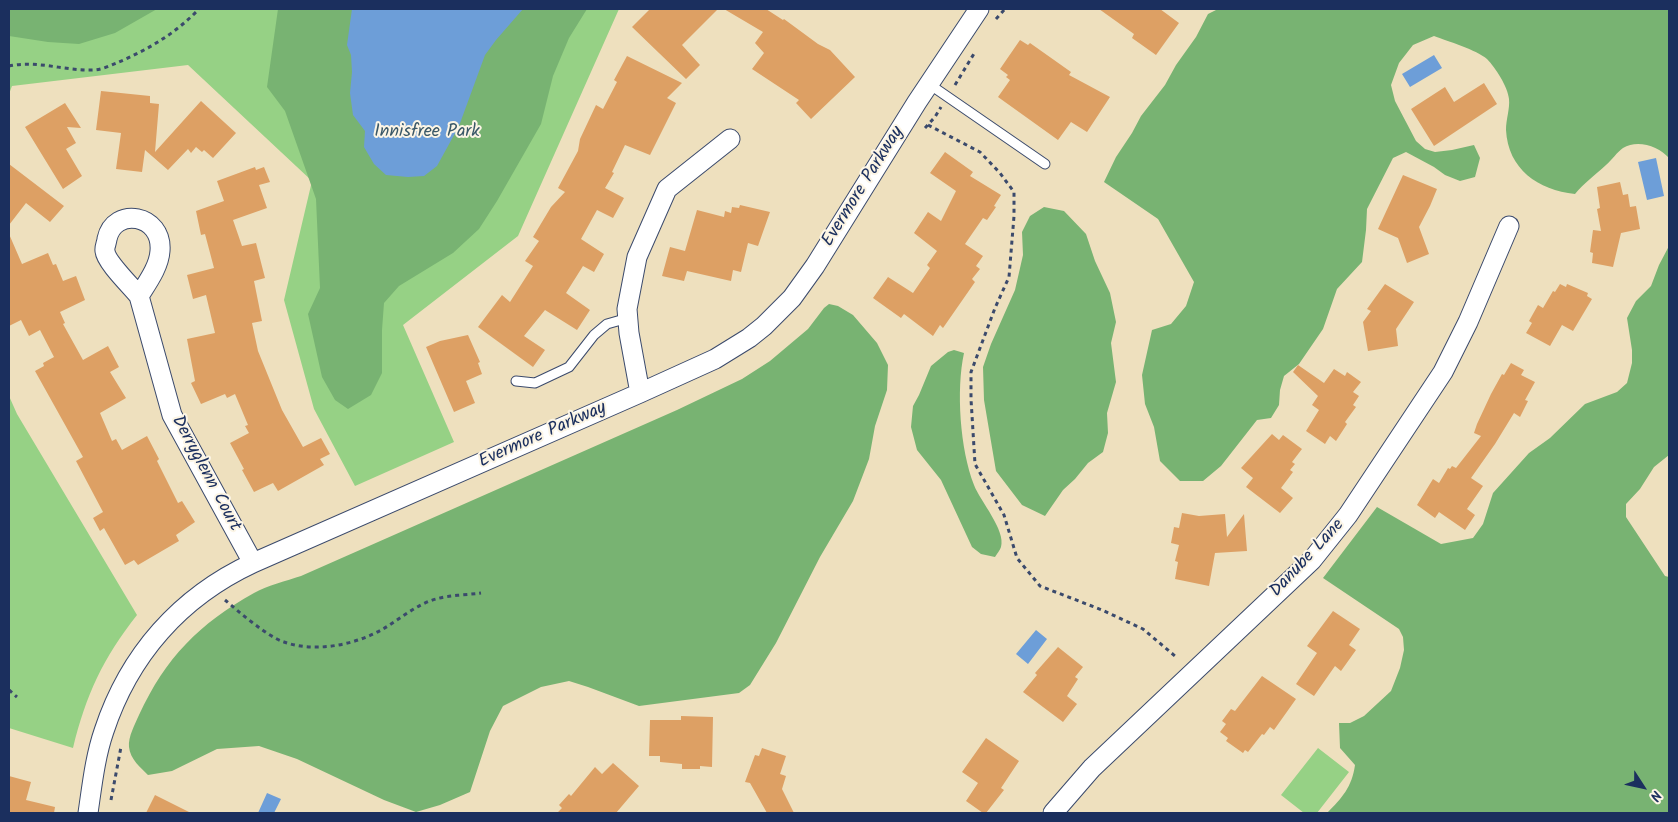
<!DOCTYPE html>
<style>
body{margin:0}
#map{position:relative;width:1678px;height:822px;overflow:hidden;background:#eee0be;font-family:Kalam,sans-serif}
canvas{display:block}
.frame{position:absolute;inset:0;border:10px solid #1b2f5e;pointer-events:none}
.north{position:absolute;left:1618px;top:762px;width:50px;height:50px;-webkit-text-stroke:4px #fcf5e5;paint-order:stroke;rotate:125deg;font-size:14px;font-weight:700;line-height:20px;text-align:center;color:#1b2f5e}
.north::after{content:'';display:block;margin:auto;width:18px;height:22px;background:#1b2f5e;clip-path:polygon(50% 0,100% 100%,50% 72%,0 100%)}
</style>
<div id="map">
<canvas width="1678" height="822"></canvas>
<div class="frame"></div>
<div class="north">N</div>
</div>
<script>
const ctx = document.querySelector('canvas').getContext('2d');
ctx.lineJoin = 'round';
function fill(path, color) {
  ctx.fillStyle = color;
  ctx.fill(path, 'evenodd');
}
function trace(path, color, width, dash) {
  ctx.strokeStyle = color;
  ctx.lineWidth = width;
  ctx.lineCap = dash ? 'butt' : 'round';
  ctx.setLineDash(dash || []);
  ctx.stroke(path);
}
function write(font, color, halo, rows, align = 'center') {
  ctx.font = font + ' Kalam,sans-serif';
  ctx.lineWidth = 4;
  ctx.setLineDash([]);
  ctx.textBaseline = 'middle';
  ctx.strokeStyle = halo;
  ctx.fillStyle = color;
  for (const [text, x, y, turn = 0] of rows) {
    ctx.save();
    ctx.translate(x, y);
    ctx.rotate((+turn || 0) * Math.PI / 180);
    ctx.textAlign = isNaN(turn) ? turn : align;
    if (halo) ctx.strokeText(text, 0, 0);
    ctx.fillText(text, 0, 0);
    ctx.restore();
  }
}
const green = new Path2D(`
 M9,9h610l-101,227 -115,89 51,117 -99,44 -41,-77 -30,-109 28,-119 -124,-116 -176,21 -3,8z
 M9,396l8,18 120,201c-34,43 -51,80 -64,133l-64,-20z
 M1318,748l31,24 -32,41h-13l-23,-18z`);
const forest = new Path2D(`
 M9,9h148l-42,24 -36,11 -31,-2 -39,-6z
 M278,9h309l-18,29 -16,38 -12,48 -44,77 -18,28 -26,24 -54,33 -15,17 -2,27v43l-11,22 -23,14 -13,-9 -13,-23 -14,-63 12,-26 -4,-89 -31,-88 -18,-24z
 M1218,9h451v149c-10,-12 -32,-19 -46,-10 -6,4 -11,12 -17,17 -11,10 -22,18 -31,29 -37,-4 -67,-25 -69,-64 0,-11 4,-21 3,-31 -1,-12 -14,-32 -22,-40 -10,-9 -40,-18 -53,-23l-21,9 -14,18 -8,22 4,16 21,40 9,8 10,3 17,-2 22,-5 6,13 -5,19 -15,4 -15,-6 -11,-8 -28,-15 -13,6 -26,51 -1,21 -4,32 -25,27 -14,40 -24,35 -15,12 -4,14 -1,15 -8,13 -14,2 -36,46 -18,15h-23l-20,-20 -6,-34 -9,-23 -3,-29 10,-45 19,-6 15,-18 8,-24 -36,-63 -54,-37 12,-25 16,-24 9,-17 24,-31 11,-20 20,-28 12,-23z
 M1044,207l20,4 22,23 9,27 15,32 6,29 -5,21 5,39 -9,31 1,20 -5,19 -15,11 -13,16 -12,11 -18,26 -23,-11 -26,-34 -12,-71 -1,-33 8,-23 24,-54 8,-35 -1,-23 8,-16z
 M1669,246v209l-15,12 -14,22 -14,15v13l39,59 4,1v236h-342c15,-15 25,-26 28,-48l-15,-17 -1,-25h11l14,-7 27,-25 9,-23 4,-18 -1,-13 -4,-8 -76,-51 54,-71 64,37 32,-6 10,-14 10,-31 36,-40 21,-15 35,-34 32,-12 10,-9 5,-20v-13l-5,-32 9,-17 15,-15 8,-21z
 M829,304l9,2 15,9 24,28 11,22 -1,25 -12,36 -6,33 -16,42 -33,56 -44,86 -26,42 -11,8 -100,13 -51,-19 -19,-6 -28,6 -38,19 -13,25 -20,61 -30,13 -24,7 -32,-12 -87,-41 -38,-13 -42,3 -45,22 -24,4c-7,-7 -18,-16 -19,-28 -1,-10 6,-23 10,-32 27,-58 60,-91 115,-122 14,-8 32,-12 47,-17l376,-166 65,-31 28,-18 38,-32 16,-21z
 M954,350l10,3c-8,37 -4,96 10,132 6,16 32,45 27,62 -1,3 -4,7 -6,10l-14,-3 -9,-7 -31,-67 -24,-30 -6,-23 2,-21 6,-11 12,-29 17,-14z`);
const water = new Path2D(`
 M352,9h171l-27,31 -11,15 -26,71 -22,40 -13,10 -16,1 -22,-2 -12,-11 -10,-17 1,-16 -12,-16 -3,-22 2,-21 -1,-17 -4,-10z
 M1434,55l8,13 -32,19 -8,-13z
 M1656,158l8,38 -17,4 -9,-38z
 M1036,630l11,9 -19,25 -12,-10z
 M267,793l14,6 -7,14h-16z`);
const building = new Path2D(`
 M650,9h68l-36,36 18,20 -14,14 -54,-52z
 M724,9h42l17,11 1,-1 34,25 12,6 25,27 -44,42 -15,-16 3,-3 -47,-31 12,-16 -9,-10 8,-11z
 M1099,9h61l19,14 -23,32 -24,-17 2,-4z
 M1020,40l8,5 2,-2 41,29 -2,3 41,22 -23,35 -16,-10 -13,18 -60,-43 12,-17 -4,-3 2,-2 -8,-6z
 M627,56l55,27 -15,15 9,5 -26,52 -25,-10 -13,27 2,1 -9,15 19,10 -11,20 -16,-8 -16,29 23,15 -10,18 -11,-6 -17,27 24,17 -13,20 -32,-20 -21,26 21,14 -12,17 -55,-40 24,-32 8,7 23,-36 -8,-5 14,-20 -6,-4 18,-30 14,-15 -7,-4 20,-37 2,-12 16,-34 7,4 14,-27 -3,-2z
 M1484,83l13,21 -63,42 -23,-37 34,-22 9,15z
 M101,91l49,5v7l9,1 -4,48 46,-51 35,32 -23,25 -9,-8 -2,2 -6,-5 -5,6 -3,-4 -20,21 -23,-20 -3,22 -26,-3 5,-36 -25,-3z
 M65,103l16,25 -14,-1 9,16 -10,6 16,27 -19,13 -38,-62z
 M945,152l28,20 -3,4 31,19 -7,11 2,1 -9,13 -4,-2 -18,26 18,12 -7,10 4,3 -8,10 3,3 -32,46 -3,-3 -7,11 -29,-22 -3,4 -28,-20 15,-21 25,16 17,-25 -3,-3 10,-14 -23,-18 14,-21 13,9 15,-30 -26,-18z
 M9,164l55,42 -14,16 -24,-19 -17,22z
 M255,167l1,3 8,-3 6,15 -11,3 8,23 -34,12 9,26 14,-3 9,35 -11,3 8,40 -10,2 6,28 24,59 21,37 18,-9 9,16 -10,5 4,6 -46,26 -5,-8 -19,9 -12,-22 2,-1 -14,-26 19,-10 -4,-7 3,-1 -13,-31 -8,4 -2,-4 -24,10 -10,-21 4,-2 -8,-42 28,-6 -9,-38 -13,4 -6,-24 27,-7 -9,-34 -4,1 -5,-24 28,-10 -7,-20z
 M1403,175l34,14 -7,17 -11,21 10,27 -22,9 -9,-25 -20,-9z
 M1620,182l3,13 5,-1 2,13 6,-1 4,23 -19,4 -8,34 -21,-4 1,-10 -3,-1 3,-22 8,1 -4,-22 3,-1 -3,-21z
 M740,205l30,7 -12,34 -10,-3 -7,29 -8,-2 -2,11 -44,-10 -3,10 -22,-5 8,-29 15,4 12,-41 27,7 1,-6 6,2 1,-6 7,1z
 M9,234l13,30 26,-11 5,12 3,-1 7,17 13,-5 9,24 -25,12 5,11 -2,1 20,36 25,-14 11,21 -9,5 16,26 -26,15 12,28 4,-2 6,11 25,-14 12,23 -2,2 21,42 4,-2 13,21 -19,13 3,6 -41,24 -4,-5 -9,5 -21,-37 -4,3 -7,-13 10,-6 -27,-51 7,-4 -48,-86 9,-5 -1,-3 11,-6 -14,-27 -11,6 -8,-16 -12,6z
 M1385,284l29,18 -18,27 2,17 -30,5 -5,-29 8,-11 -4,-2z
 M1560,284l6,3 1,-3 21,9 -1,3 5,3 -19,32 -11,-6 -12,21 -24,-13 6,-10 -3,-2 9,-16 5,3 10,-17 2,1z
 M468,335l12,27 -2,1 4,11 -16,7 9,22 -21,9 -28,-65 14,-6z
 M1511,363l13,7 -3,5 14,7 -10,18 3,1 -8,16 -6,-4 -19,31 -24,34 12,8 -16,23 8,6 -10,15 -26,-18 -4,6 -18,-13 16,-26 6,4 9,-15 2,1 2,-3 4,2 25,-32 -7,-3 3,-9 14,-30 11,-20 2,1z
 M1298,365l26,18 10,-14 11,7 2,-4 14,10 -8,10 6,4 -6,9 3,2 -11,15 2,2 -11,17 -6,-5 -5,8 -19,-13 13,-21 -7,-5 6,-9 -25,-24z
 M1272,434l7,6 4,-5 19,14 -10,13 3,2 -5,6 3,2 -12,16 12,10 -13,15 -34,-26 7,-9 -12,-10z
 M1182,513l17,3 26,-2 2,23 17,-23 3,37 -32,2 -6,33 -34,-7 3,-17 -3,-1 4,-16 -8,-2 3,-16 5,1z
 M1333,611l27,18 -11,16 7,5 -15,21 -6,-5 -21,30 -18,-12 21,-31 -10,-7z
 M1058,647l25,20 -8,10 3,2 -11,17 10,8 -14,18 -40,-30 14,-17 -2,-2z
 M1262,676l34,23 -22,31 -4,-3 -6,8 -2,-1 -14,18 -3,-2 -2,3 -17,-12 2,-3 -8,-6 6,-8 -4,-3 9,-12 4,2z
 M681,716l32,1 -1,50 -12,-1v3h-18v-5l-22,-2v-6h-11l1,-36h31z
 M986,738l33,23 -18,27 3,2 -18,23h-3l-17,-12 12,-18 -16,-11z
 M762,748l24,8 -6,18 6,2 -4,13 12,24h-27l-17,-30 -5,-1 10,-27 4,1z
 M613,763l26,23 -23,27h-59l5,-5 -3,-3 10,-11 2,2 24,-29 7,7z
 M9,776l22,6 -5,18 29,7 -1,6h-45z
 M155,795l36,18h-45z`);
const path = new Path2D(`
 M996,19l9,-10
 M9,66c28,-6 56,5 84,4 9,0 18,-5 26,-8 30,-13 57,-29 80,-53
 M955,85l20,-33
 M928,125l52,27 20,21 14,19v24l-5,61 -14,31 -24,64v27l4,65 29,51 13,43 23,28 62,24 41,19 32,27
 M925,128l10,-11 6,-10
 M225,600c14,12 43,37 59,42 31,11 71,3 99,-13 17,-10 34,-25 53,-30 14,-4 31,-4 45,-6
 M9,690l8,7
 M111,800l10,-53`);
const service = new Path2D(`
 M929,84l116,80
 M516,381l19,2 34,-16 25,-32 13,-11 21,-6`);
const minor = new Path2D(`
 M139,296c-8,-10 -33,-34 -34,-45 -1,-3 2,-9 2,-12 7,-33 56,-25 53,12 -1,16 -13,32 -21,45l33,119 81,148
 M640,393l-11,-60 -2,-24 10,-52 30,-68 63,-50
 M88,813c4,-27 7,-56 16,-82 25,-76 76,-134 149,-168l387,-170 75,-34 34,-21 15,-12 28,-28 23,-32 102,-164 62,-93
 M1053,813l39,-45 220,-208 36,-45 95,-143 25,-50 41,-96`);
const parkNames = [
 ["Innisfree Park",427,133]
];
const streetNames = [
 ["Evermore Parkway",864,187,-58],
 ["Evermore Parkway",543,436,-24],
 ["Derryglenn Court",205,474,62],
 ["Danube Lane",1308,559,-47]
];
fill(green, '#96d185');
fill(forest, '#78b372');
fill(water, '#6d9ed8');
fill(building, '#dda064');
trace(service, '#3b4a6c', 11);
trace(minor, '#3b4a6c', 21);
trace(path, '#3b4a6c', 3, [4, 4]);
trace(service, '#fff', 9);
trace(minor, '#fff', 19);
write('18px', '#3a5868', '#fcf5e5', parkNames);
write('18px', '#1b2f5e', '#fcf5e5', streetNames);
</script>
